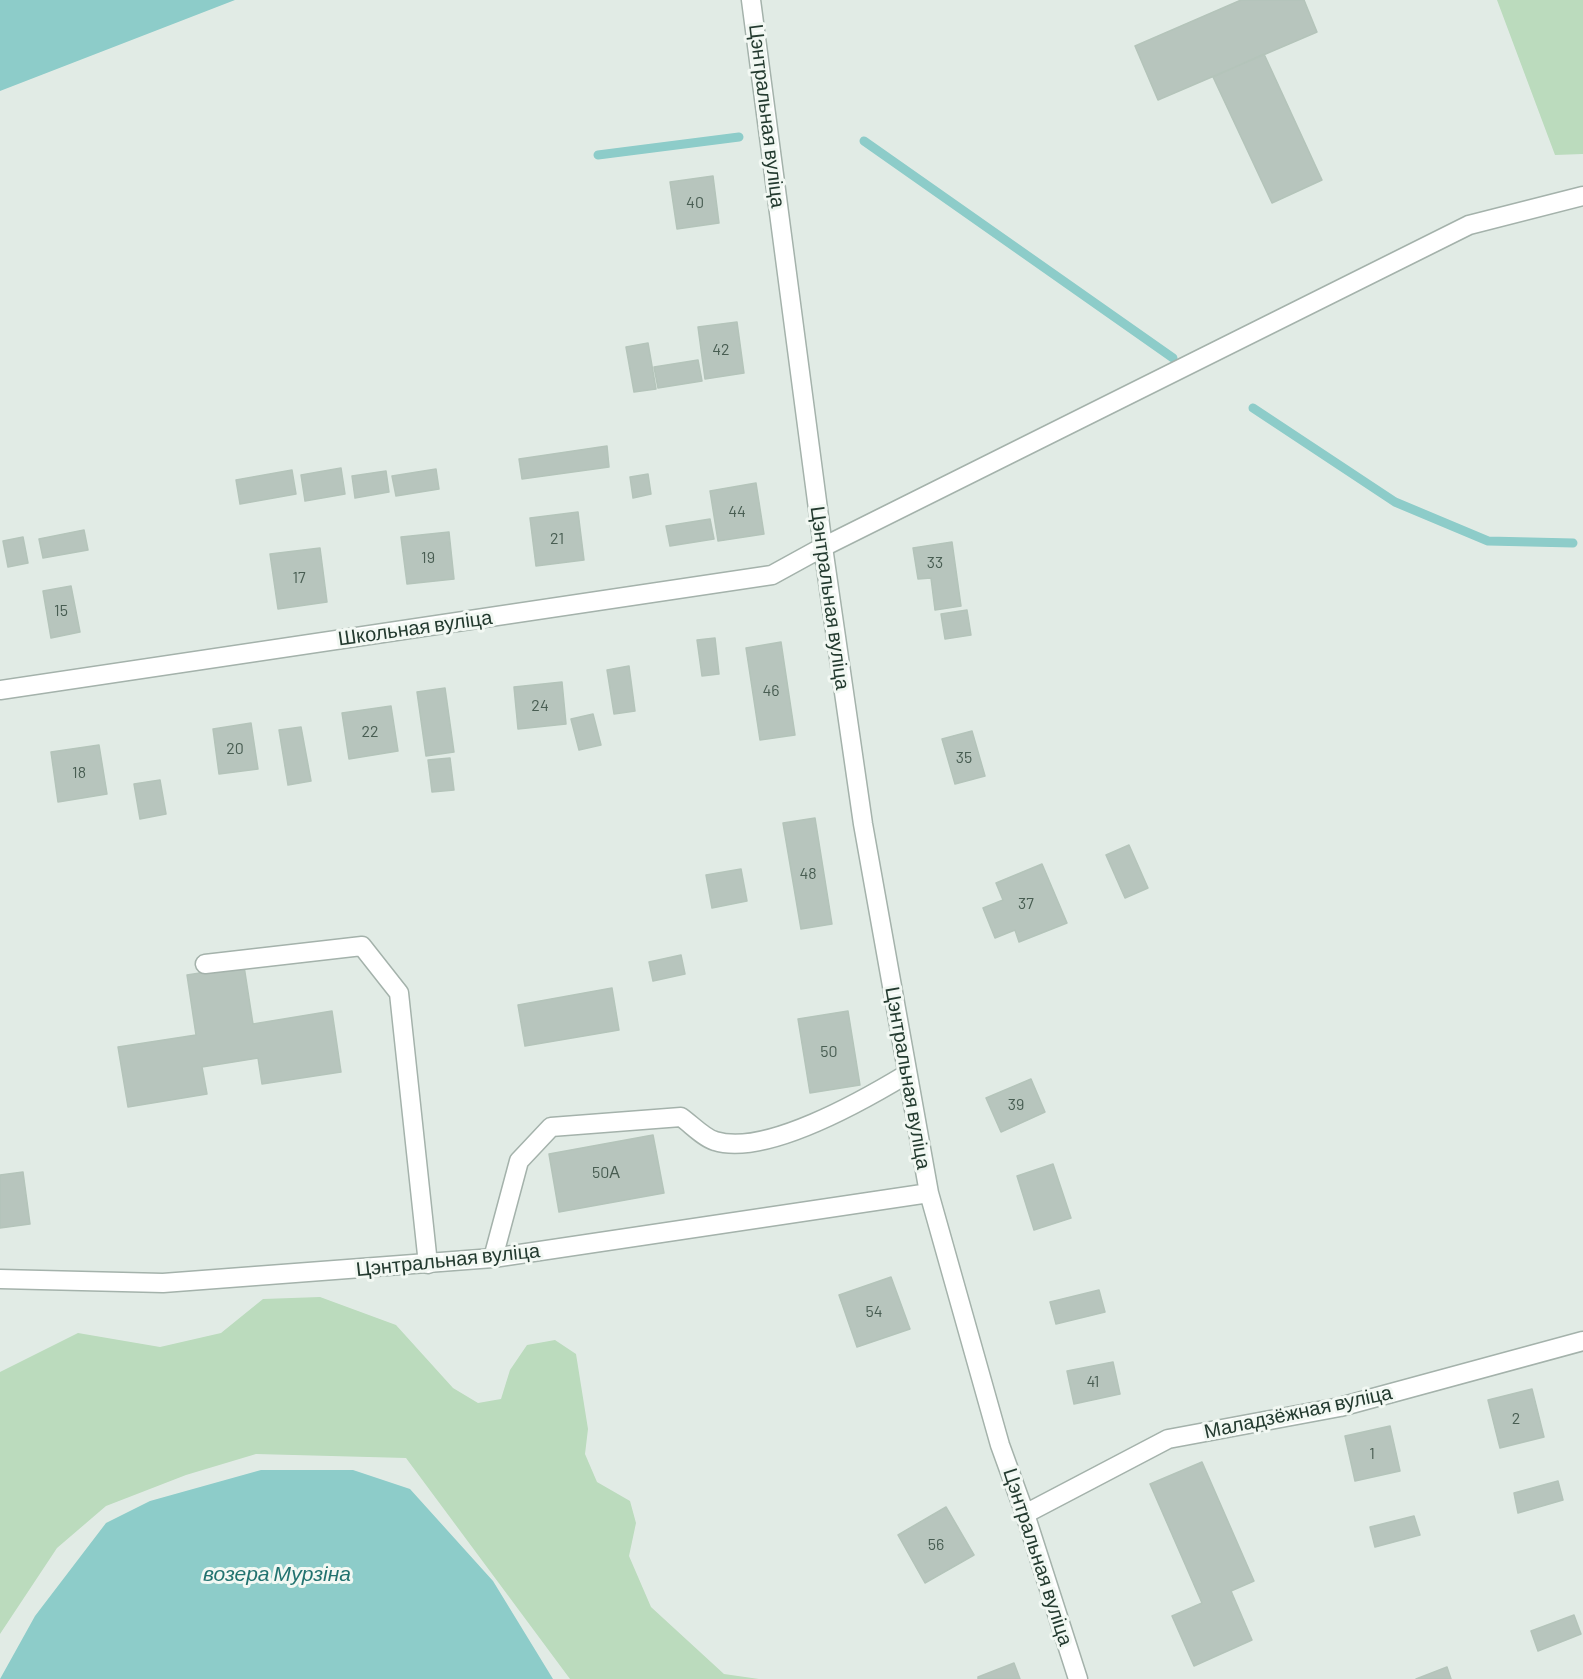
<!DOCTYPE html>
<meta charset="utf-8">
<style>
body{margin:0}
canvas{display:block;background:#e1ebe5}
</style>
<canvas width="1583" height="1679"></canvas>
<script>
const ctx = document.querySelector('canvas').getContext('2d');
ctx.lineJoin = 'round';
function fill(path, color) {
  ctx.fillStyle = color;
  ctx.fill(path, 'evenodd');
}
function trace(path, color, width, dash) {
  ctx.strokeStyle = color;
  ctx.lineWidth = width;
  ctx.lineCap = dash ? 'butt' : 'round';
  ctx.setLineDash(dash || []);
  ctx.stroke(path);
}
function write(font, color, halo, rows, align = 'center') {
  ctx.font = font + ' Barlow,sans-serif';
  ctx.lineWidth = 6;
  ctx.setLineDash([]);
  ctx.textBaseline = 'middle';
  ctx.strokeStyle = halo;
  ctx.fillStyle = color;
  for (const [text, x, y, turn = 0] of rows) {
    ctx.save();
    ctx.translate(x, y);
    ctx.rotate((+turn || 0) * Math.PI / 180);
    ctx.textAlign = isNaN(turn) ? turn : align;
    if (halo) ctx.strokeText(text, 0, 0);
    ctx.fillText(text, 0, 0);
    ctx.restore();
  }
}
const green = new Path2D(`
 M1497,0h86v154l-28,1z
 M320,1297l76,28 57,63 25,15 23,-4 9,-29 17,-25 28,-5 21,14 12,75 -3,25 12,28 33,19 6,22 -7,33 22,51 73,67 35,5h-189l-164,-221 -150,-4 -70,21 -80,31 -49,42 -57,86v-262l78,-39 82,14 61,-14 42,-34z`);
const water = new Path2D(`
 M0,0h235l-235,91z
 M261,1470h92l57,19 83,92 60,98h-553l35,-63 71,-93 44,-22z`);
const stream = new Path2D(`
 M864,141l309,217
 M598,155l141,-18
 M1253,408l142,94 93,39 85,2`);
const building = new Path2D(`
 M1241,0h63l13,32 -159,68 -23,-54z
 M1264,54l58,126 -50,23 -59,-126z
 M713,176l6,47 -42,6 -7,-47z
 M737,322l7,51 -39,6 -7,-52z
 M648,343l8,46 -22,3 -8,-45z
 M698,360l4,21 -44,7 -4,-21z
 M607,446l2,21 -87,12 -3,-20z
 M341,468l4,26 -40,7 -4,-26z
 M436,469l3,20 -43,7 -4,-20z
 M292,470l4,24 -56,10 -4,-24z
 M386,471l3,21 -34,6 -3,-22z
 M648,474l3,20 -18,4 -3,-21z
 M756,483l8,51 -46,7 -8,-50z
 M578,512l6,48 -48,6 -6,-48z
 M710,519l4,20 -44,7 -4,-20z
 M84,530l4,20 -45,8 -4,-19z
 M449,532l5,47 -47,5 -6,-47z
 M23,537l5,26 -20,4 -5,-26z
 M952,542l9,64 -26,4 -4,-32 -13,1 -5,-31z
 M320,548l7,54 -49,7 -8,-55z
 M71,586l9,46 -29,6 -8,-47z
 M967,610l4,25 -26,4 -4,-25z
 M715,638l4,36 -17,2 -5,-36z
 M781,642l14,93 -35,5 -14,-92z
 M629,666l6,45 -21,3 -7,-44z
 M562,682l4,42 -48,5 -4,-42z
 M445,688l9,64 -28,4 -9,-64z
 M391,706l7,45 -49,8 -7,-46z
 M593,714l8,31 -22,5 -8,-31z
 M251,723l7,46 -39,5 -6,-45z
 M301,727l10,54 -23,4 -9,-55z
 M972,731l13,45 -30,8 -13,-45z
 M99,745l8,49 -49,8 -7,-50z
 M450,758l4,32 -22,2 -4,-32z
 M160,780l6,34 -26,5 -6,-35z
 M815,818l17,106 -31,5 -18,-106z
 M1129,845l19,43 -23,10 -19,-43z
 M1042,864l25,59 -48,19 -4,-12 -20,8 -12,-30 20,-8 -7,-17z
 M741,869l6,32 -35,7 -6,-33z
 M681,955l4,19 -32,7 -4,-19z
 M244,966l9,58 79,-13 9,61 -79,12 -4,-26 -56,9 5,27 -79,13 -10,-60 78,-12 -9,-60z
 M612,988l7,42 -94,16 -7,-41z
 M848,1011l12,74 -50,8 -12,-74z
 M1031,1079l14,33 -44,20 -15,-34z
 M653,1135l11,58 -105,19 -10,-58z
 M1053,1164l18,54 -37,12 -17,-54z
 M23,1172l7,52 -30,4v-53z
 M891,1277l19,52 -53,18 -18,-52z
 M1099,1290l6,22 -49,12 -6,-22z
 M1113,1362l7,32 -46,10 -7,-33z
 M1532,1389l12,48 -44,11 -12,-48z
 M1390,1426l10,45 -45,10 -10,-45z
 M1202,1462l52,119 -23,10 21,49 -58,26 -22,-50 30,-13 -52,-119z
 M1558,1481l5,19 -45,13 -4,-20z
 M946,1507l28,48 -49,28 -27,-48z
 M1414,1516l6,19 -45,12 -5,-20z
 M1574,1615l7,19 -43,17 -7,-20z
 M1014,1663l6,16h-42v-2z
 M1447,1667l4,12h-35z`);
const service = new Path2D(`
 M823,547l646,-322 114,-29
 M205,964l157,-18 37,47 29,271
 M493,1258l26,-97 32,-34 130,-10c10,7 23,21 34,24 50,16 149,-41 192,-67`);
const minor = new Path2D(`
 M751,0l72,547 40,277 66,369 71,252 25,69 53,165
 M0,690l772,-115 51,-28
 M0,1279l163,4 330,-25 436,-65
 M1025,1514l143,-75 172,-32 243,-66`);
const numberNames = [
 ["40",695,203],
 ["42",721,350],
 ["44",737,512],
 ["21",557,539],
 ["19",428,558],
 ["33",935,563],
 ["17",299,578],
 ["15",61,611],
 ["46",771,691],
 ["24",540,706],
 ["22",370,732],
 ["20",235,749],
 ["35",964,758],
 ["18",79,773],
 ["48",808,874],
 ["37",1026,904],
 ["50",829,1052],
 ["39",1016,1105],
 ["50А",606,1173],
 ["54",874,1312],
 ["41",1093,1382],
 ["2",1516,1419],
 ["1",1372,1454],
 ["56",936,1545]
];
const streetNames = [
 ["Цэнтральная вуліца",767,116,83],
 ["Цэнтральная вуліца",830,598,82],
 ["Школьная вуліца",415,628,-8],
 ["Цэнтральная вуліца",908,1078,80],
 ["Цэнтральная вуліца",448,1260,-6],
 ["Маладзёжная вуліца",1298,1412,-12],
 ["Цэнтральная вуліца",1038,1557,72]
];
const waterNames = [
 ["возера Мурзіна",277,1574]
];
fill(green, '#bbdbbd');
fill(water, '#8dccc9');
trace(stream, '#8dccc9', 9);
fill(building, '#b7c5bd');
trace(building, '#b4c4ba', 1.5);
trace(service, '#a4b2ab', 21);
trace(minor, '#a4b2ab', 21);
trace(service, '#fff', 18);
trace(minor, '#fff', 18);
write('16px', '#485d52', null, numberNames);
write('20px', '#233a2f', '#f2f8f3', streetNames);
write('italic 21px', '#21726f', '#f2f8f3', waterNames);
</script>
